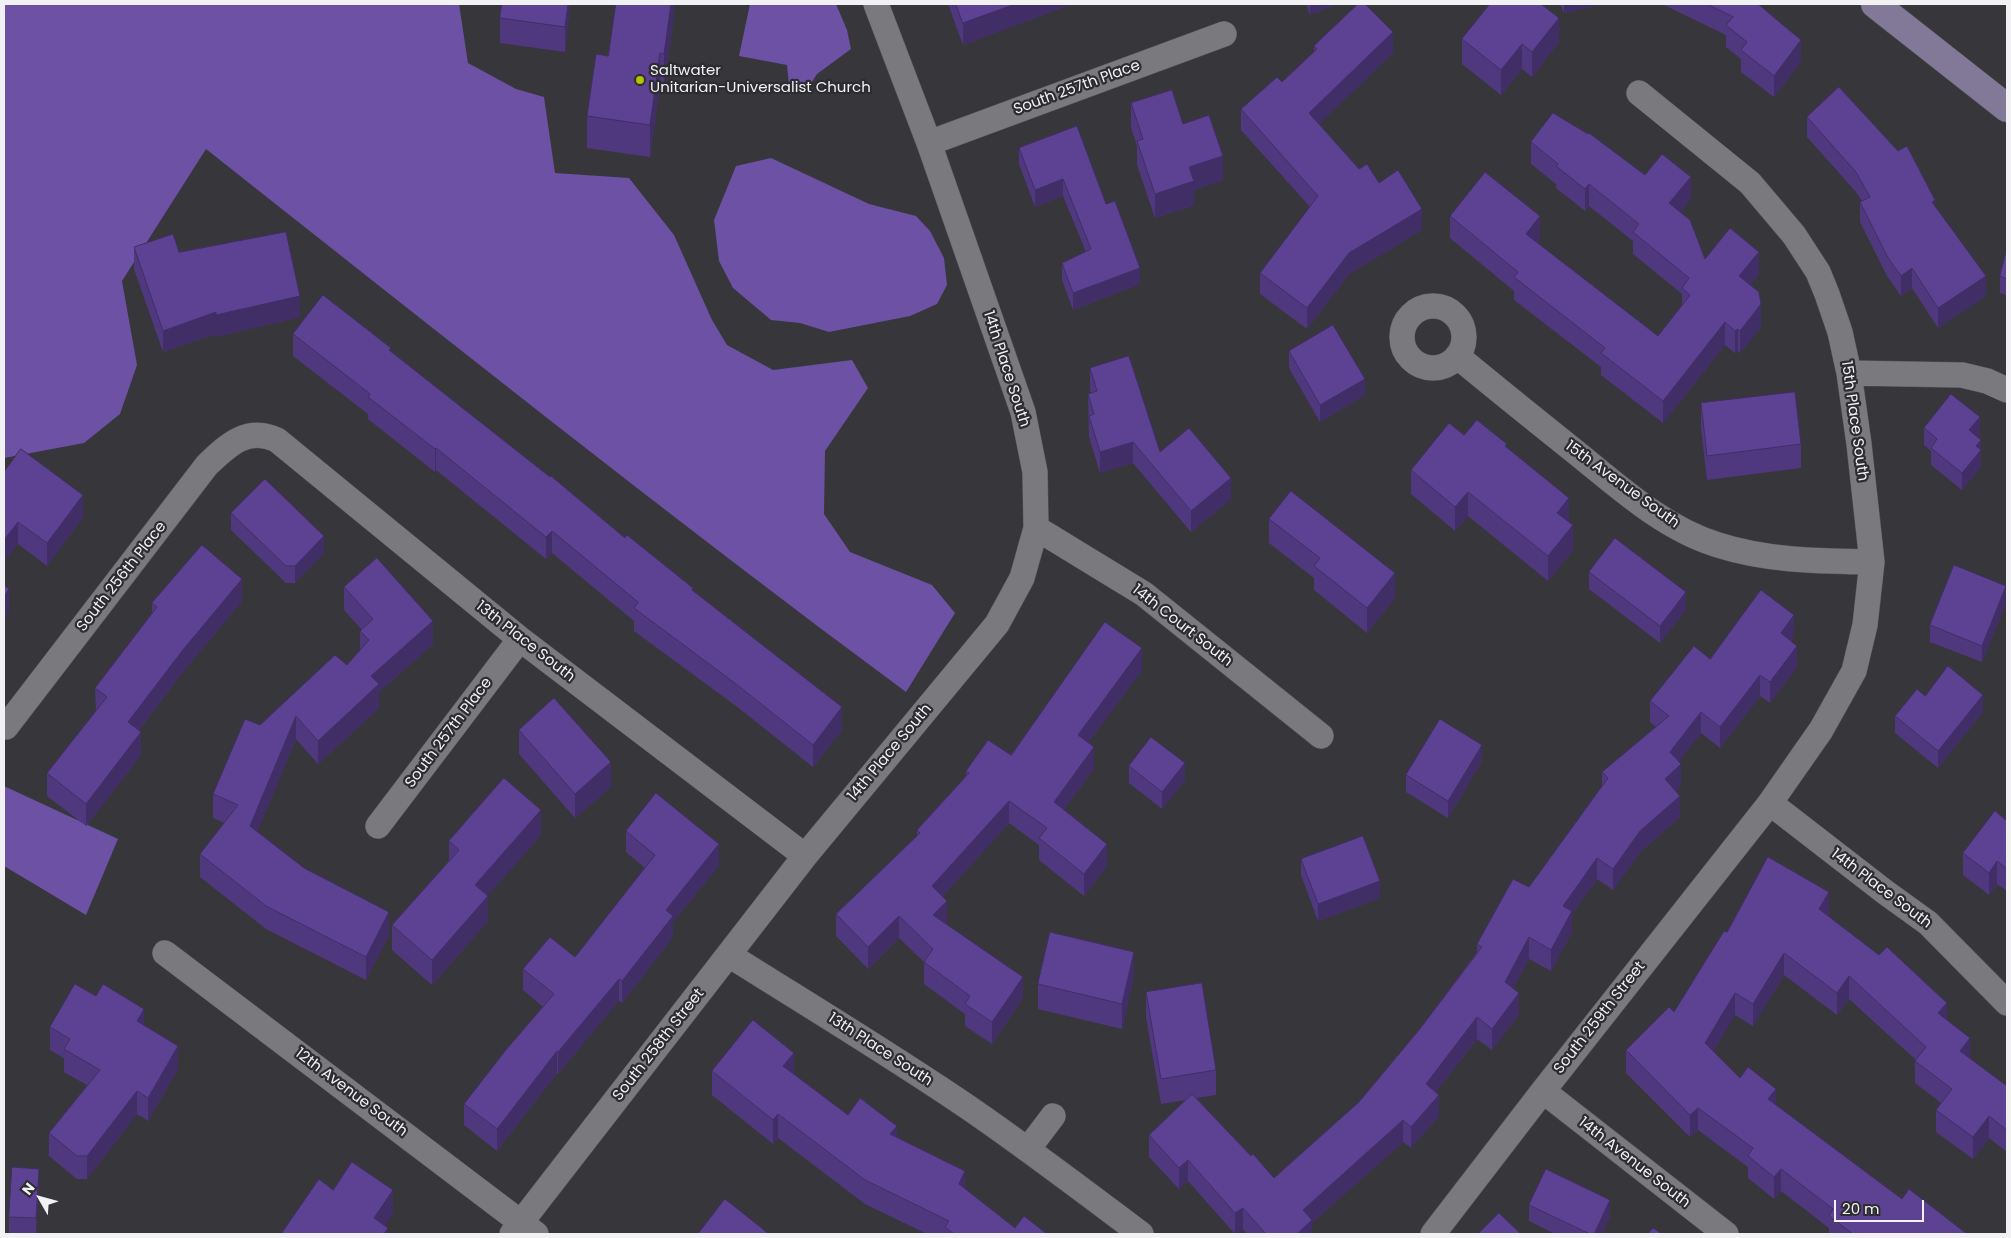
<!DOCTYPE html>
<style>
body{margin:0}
#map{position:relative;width:2011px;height:1238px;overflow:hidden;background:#37363b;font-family:Poppins,sans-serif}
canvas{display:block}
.frame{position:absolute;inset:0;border:5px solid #f2f1f4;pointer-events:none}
.north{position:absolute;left:15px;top:1173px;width:50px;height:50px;-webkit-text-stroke:4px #2d2c30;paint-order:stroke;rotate:308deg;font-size:14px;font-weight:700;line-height:20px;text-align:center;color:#f2f1f4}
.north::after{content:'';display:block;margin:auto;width:18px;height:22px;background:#f2f1f4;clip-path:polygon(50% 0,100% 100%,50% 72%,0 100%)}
.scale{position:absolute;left:1834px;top:1200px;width:90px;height:22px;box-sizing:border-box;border:2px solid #f2f1f4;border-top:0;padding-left:6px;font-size:15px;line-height:18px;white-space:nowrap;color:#f2f1f4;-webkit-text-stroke:4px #2d2c30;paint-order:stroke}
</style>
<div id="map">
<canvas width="2011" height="1238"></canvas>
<div class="frame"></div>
<div class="north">N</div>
<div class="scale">20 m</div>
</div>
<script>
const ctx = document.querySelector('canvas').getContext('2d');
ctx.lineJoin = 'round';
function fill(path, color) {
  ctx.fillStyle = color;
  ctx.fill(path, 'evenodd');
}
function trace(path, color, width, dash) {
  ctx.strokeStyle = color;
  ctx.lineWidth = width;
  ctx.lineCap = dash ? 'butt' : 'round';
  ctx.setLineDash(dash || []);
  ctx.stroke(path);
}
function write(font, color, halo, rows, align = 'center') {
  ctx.font = font + ' Poppins,sans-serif';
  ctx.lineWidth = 4.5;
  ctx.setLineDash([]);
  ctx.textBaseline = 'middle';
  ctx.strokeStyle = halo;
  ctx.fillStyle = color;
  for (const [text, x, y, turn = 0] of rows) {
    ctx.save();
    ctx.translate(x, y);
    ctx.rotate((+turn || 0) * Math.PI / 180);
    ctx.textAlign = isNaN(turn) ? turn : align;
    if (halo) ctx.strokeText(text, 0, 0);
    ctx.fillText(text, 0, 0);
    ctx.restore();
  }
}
const forest = new Path2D(`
 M4,4h455l9,59 48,26 28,8 11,76 74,5 45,57 38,85 15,25 46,25 79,-10 16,28 -43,63 -1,63 26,38 82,33 23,28 -49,79c-237,-175 -468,-360 -700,-543l-84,132 15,84 -17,49 -36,29 -80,15z
 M750,4h86l11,26 4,19 -34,25 -5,8 -22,13 -3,-30 -48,-9z
 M771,158l98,46 47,12 14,15 14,27 3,27 -10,19 -27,12 -81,16 -29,-9 -29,-3 -38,-32 -14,-27 -5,-41 22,-54z
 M4,786l114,53 -32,76 -82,-49z`);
const street = new Path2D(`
 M929,143l295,-109
 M1402 337a31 31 0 1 1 62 0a31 31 0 1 1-62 0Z
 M1457,356c40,33 81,66 121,98 42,34 87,75 140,91 50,16 102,16 154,17
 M1849,373l113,2 25,6 20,9
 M1036,528l108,66 177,142
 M6,727l201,-262c21,-20 40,-39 70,-25l243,199 285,217
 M1770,803l115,89 43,31 79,80
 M378,826l142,-187
 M165,953l371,281
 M729,955c81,51 164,101 243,155 58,40 113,82 169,124
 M1543,1091l183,143
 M1028,1149l25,-33
 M512,1234l293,-378 192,-232 25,-46 14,-50 -1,-56 -12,-60 -94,-269 -53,-139
 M1433,1234l110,-143 227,-288 51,-73 33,-59 11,-46 7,-63 -13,-118 -10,-71 -9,-41 -13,-38 -9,-22 -24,-37 -44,-52 -111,-90`);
const secondary = new Path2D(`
 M1875,4l132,104`);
const wall = new Path2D(`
 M502,4h68l-5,48 -65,-9v-25z
 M674,4v13l-10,69 -4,-1 -10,72 -63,-9v-32l21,-60z
 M948,4h124l-109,41z
 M1306,4h32l-28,11z
 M1560,4h38l-5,2 -29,7z
 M1662,4h96l43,58 -27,35 -33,-25v-13l-15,-12v-12z
 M1462,39l97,3 -27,35 -10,-8 -21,26 -39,-31z
 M1314,46l79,7 -74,71 40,45 20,14 43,47 -73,44 -42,55 -47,-35v-21l50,-66 -69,-77v-21l41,-27 32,-30z
 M1131,103l52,21 40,56 -29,10v15l-39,13 -18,-53v-19l-6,-18z
 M1807,117l128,90 51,89 -48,32 -26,-40 -11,8 -14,-20 -27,-54v-20l2,-1 -6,-9 -49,-55z
 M1531,142l114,33 46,24 -11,13 25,47 54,15 -9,11 11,42 -21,26 -2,-2 -3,2 -10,-8 -62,78 -62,-48v-8l-87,-67v-9l-64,-53v-22l90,22 -3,5 121,93 24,-30v-12l-49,-40v-13l-44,-35 -4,5 -29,-23v-4l-25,-20z
 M1019,148l87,56 34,80 -67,26 -11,-30v-17l24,-11 -23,-56 -28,11 -16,-43z
 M134,247l45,5 121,65 -84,20v-3l-53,18 -29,-83z
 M2007,248v47l-7,-2v-17z
 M293,334l98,18 234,186 68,53 149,139 -29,37 -77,-61 -102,-75v-10l-82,-68 -6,6 -110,-89 -1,2 -67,-53v-5l-75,-58z
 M1289,351l76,44 -45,27 -31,-54z
 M1090,368l70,84 71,47 -40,33 -58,-69 -33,10 -11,-36 -1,-43 3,-1 -1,-3z
 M1701,403l100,41v24l-94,12 -6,-52z
 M1924,428l56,6 -3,3 4,3v27l-19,23 -31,-25v-14l-7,-6z
 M1464,435l43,13 62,75 4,27 -25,31 -80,-65 -13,15 -44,-37v-24z
 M4,472l79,45 -36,49 -29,-22z
 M231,513l93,40 -29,30h-9l-55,-53z
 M1269,519l126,79 -28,35 -53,-43v-12l-45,-35z
 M1589,572l97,37 -26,34 -71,-54z
 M344,587l89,57 -54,48v16l-61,56 -22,-25 -39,93 132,103 -23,45 -100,-51 -66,-52v-23l25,-31 -12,-5v-24l47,-69 87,-60 13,-15v-19l2,-1 -18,-20z
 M242,601l-60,72 -43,57 2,25 -55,71 -39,-30v-23l49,-62 -1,-23 57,-75v-10z
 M2006,603l-24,59 -52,-20v-17z
 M1794,636l-3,5 6,26 -27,36 -10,-7 -40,52 -19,-15 -23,29 3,24 -6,5 5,26 -40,35 -27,38 -16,-11 -25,35v18l-21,39 -22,-12 -16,29 6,26 -27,36 -15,-11 -41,53 3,24 -28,32 -8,-6 -91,81v11h-65l-4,-5 -8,5 -47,-53 -9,8 -30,-32v-22l37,-35 -25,4 -15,-87v-25l70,78v25l-20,3 55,58 23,22 85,-76 60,-72 58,-78v-8l52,-57 73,-101v-14l54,-45 -6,-5v-21l60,-42z
 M1142,670l-54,73 6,25 -30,42 43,56 -23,30 -45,-36v-15l-30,-22 -67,74 5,26 -1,1 77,74 -31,46 -27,-18v-12l-41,-30v-22l-25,-24 -31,31 -32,-33v-22l81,-78v-6l49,-54v-5l45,-16z
 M1925,696l58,16 -45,56 -43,-35v-17z
 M519,730l92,57 -36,31 -56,-64z
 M1482,761l-34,57 -42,-26v-17z
 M1129,766l56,14 -23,29 -33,-26z
 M2007,821v70l-10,-7 -8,11 -26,-20v-22z
 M626,831l93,34 -46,57v15l-51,66 -3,-3 -61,74 -1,-1 -60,78 -33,-26v-21l79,-97 -20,-17v-21l52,-12 70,-89 -19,-16z
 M541,835l-54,61 1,25 -56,64 -40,-35v-25l57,-63v-21z
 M1301,859l79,39 -62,23 -17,-46z
 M1829,914l-1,2 119,105 23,38 37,27v66l-18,-14 -16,21 -37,-27v-22l5,-7 -26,-20v-22l1,-1 -67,-61 -12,16 -53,-40 -31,51 -18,-11 -22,36 27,27 162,121 65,35h-138v-6l-48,-37 -7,8 -26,-21v-11l-50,-37 -8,7 -64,-64v-23l48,-38 53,-80z
 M1134,976l-12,53 -84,-20v-25z
 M144,1025l34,44 -30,52 -11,-7 -50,65h-10l-28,-23v-23l38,-48 -23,-13v-14l-14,-8v-23z
 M712,1071l82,3 54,41 49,22 68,52 50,39 32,6h-120l-62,-30 -87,-66 -5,6 -61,-49z
 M39,1185l-3,49h-27v-17z
 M1529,1205l81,12 -8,17h-47l-26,-13z`);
const shadedWall = new Path2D(`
 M568,4h2l-5,48v-25z
 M671,4h3v13l-10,69v-32z
 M1015,4h57l-109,41v-22z
 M1310,4h28l-28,11z
 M1564,4h34l-5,2 -29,7z
 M1559,18v24l-27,35v-25z
 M1393,32v21l-84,81v-21z
 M1801,40v22l-27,35v-21z
 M1522,44v25l-21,26v-25z
 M660,53v32l-10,72v-32z
 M1223,156v24l-29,10v15l-39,13v-24l34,-27z
 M1691,177v22l-22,26v-22z
 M1063,179v17l-28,11v-17z
 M1589,184v22l-4,5v-22z
 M1935,200v20l-3,-18z
 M1422,209v21l-73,44 -42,55v-21l42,-55z
 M1540,216v22l-14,18v-22z
 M1759,252v22l-20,24v-22z
 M1140,268v16l-67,26v-17z
 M1912,268v20l-11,8v-20z
 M1986,276v20l-48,32v-20z
 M300,296v21l-84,20v-22z
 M1761,304v23l-21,26v-22z
 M216,312v22l-53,18v-21z
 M1725,322v23l-62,78v-22z
 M1738,329v22l-3,2v-22z
 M1365,379v16l-45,27v-17z
 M1980,417v17l-11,13v-17z
 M1981,440v27l-19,23v-17l14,-27z
 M1133,442v21l-33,10v-21z
 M436,448v22l-1,2v-23z
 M1231,478v21l-40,33v-21z
 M1468,492v24l-13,15v-24z
 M83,495v22l-36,49v-23z
 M1569,498v24l-12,-9z
 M18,522v22l-14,18v-22z
 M1573,525v25l-25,31v-25z
 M552,531v22l-6,6v-22z
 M324,536v17l-29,30v-17z
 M1395,573v25l-28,35v-25z
 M242,579v22l-60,72 -54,71v-22l54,-71z
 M2006,586v17l-24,59v-16z
 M9,589v23l-5,7v-22z
 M1686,592v17l-26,34v-17z
 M1794,615v21l-13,18v-21z
 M433,621v23l-54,48v16l-61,56v-23l53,-65z
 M1797,646v21l-27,36v-21z
 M1142,648v22l-64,87v-22z
 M1760,675v21l-40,52v-21z
 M1983,695v17l-45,56v-17z
 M842,707v23l-29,37v-22z
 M1701,712v21l-31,40v-21z
 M296,716v23l-46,110v-23z
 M141,732v23l-55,71v-22z
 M1482,745v16l-34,57v-17z
 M1094,747v21l-40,56v-22z
 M611,762v25l-36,31v-24z
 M1185,763v17l-23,29v-17z
 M1681,764v22l-16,15v-22z
 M1680,796v21l-40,35 -27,38v-21l27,-38z
 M1009,801v22l-77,85v-22z
 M541,810v25l-66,75v-25z
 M719,844v21l-46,57v15l-51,66v-22l44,-71z
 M1107,844v22l-23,30v-22z
 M1597,858v21l-25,35v18l-21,39v-21l12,-44z
 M1997,861v23l-8,11v-22z
 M1380,881v17l-62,23v-17z
 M1829,892v22l-10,17v-22z
 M488,896v25l-56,64v-25z
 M947,901v22l-14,14v-22z
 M389,912v23l-23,45v-23z
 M899,916v22l-31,31v-22z
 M1529,937v22l-24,44v-21z
 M1134,952v24l-12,53v-25z
 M1784,953v22l-31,51v-22z
 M1849,976v23l-12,16v-22z
 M1023,977v21l-31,46v-22z
 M619,979v21l-61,74v-22z
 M1519,993v21l-27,36v-21z
 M1735,993v22l-30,50v-22z
 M1947,1003v22l-9,-12z
 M144,1009v23l-7,-11z
 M1477,1017v22l-51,66v-21z
 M1970,1038v22l-10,-9z
 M178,1046v23l-30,52v-23z
 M557,1051v22l-60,78v-22z
 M794,1053v23l-11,-10z
 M1776,1089v22l-8,-12z
 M137,1091v23l-50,65v-23z
 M1439,1095v21l-28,32v-21z
 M1698,1108v22l-8,7v-22z
 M778,1114v24l-5,6v-24z
 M1989,1116v22l-16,21v-22z
 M1403,1120v22l-91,81v11h-15l6,-24z
 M897,1126v23l-7,-15z
 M1188,1160v21l-9,8v-21z
 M39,1169v16l-3,49v-16z
 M1781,1169v22l-7,8v-22z
 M965,1171v23l-6,-10z
 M393,1190v24l-14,20 -5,-16z
 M1610,1200v17l-8,17h-8z
 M1243,1208v21l-8,5v-21z
 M388,1228v6h-4z`);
const building = new Path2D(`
 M502,4h66l-3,23 -65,-9z
 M616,4h55l-7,50 -4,-1 -10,72 -63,-9 9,-62 12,2z
 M956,4h59l-52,19z
 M1358,4h7l28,28 -84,81 50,56 8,-5 12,19 19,-13 24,39 -73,44 -42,55 -47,-35 58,-77 -77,-87 36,-32 5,5 35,-33 -3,-3z
 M1490,4h51l18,14 -27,34 -10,-8 -21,26 -39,-31z
 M1707,4h51l43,36 -27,36 -33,-26 6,-8 -21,-17 7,-8z
 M1839,87l59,64 9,-5 28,54 -3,2 54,74 -48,32 -26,-40 -11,8 -14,-20 -27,-54 10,-5 -14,-25 -49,-55z
 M1172,90l11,34 26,-9 14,41 -34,11 5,14 -39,13 -18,-53 6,-2 -12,-36z
 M1553,113l35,21 1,-1 56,42 17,-21 29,23 -22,26 21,17 15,39 25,-31 29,24 -20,24 20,16 2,12 -21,27 -2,-2 -3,2 -10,-9 -62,79 -62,-48 4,-5 -91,-71 4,-5 -68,-56 35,-44 55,44 -14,18 132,102 32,-41 -8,-7 7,-10 -56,-46 6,-8 -50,-40 -4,5 -29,-23 2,-2 -27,-22z
 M1077,126l29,78 9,-3 25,67 -67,25 -11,-30 29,-14 -28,-70 -28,11 -16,-42z
 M286,232l14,64 -84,19v-3l-53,19 -29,-84 39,-13 6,18z
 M2007,248v31l-7,-3z
 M323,295l68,53 -2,2 161,127 1,-1 74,62 2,-3 66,53 -1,2 150,117 -29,38 -77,-61 -102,-76 4,-6 -86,-71 -6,6 -110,-89 -1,1 -67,-52 2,-3 -77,-60z
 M1333,325l32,54 -45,26 -31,-54z
 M1129,356l31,96 29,-24 42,50 -40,33 -58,-69 -33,10 -11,-36 5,-2 -6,-20 9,-3 -7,-23z
 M1795,392l6,52 -94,12 -6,-53z
 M1951,394l29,23 -11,13 12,10 -5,6 5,4 -19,23 -31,-25 6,-9 -13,-11z
 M1477,420l30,24 -2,2 64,52 -12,15 16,12 -25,31 -80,-64 -13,15 -44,-37 38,-47 15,12z
 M21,449l62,46 -36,48 -29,-21 -14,18v-68z
 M265,479l59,57 -29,30h-9l-55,-53z
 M1291,491l104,82 -28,35 -53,-42 6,-8 -51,-39z
 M1615,538l71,54 -26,34 -71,-54z
 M202,545l40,34 -60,72 -54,71 13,10 -55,72 -39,-31 60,-76 -12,-9 62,-81 -5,-4z
 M377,558l56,63 -62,55 8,8 -61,57 -22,-25 -46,110 54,42 85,44 -23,45 -100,-51 -66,-52 38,-49 -25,-11 32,-75 15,6 75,-70 12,10 22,-25 -9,-9 13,-12 -29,-32z
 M1954,565l52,21 -24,60 -52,-21z
 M4,585l5,4 -5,8z
 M1761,590l33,25 -13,18 16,13 -27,36 -10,-7 -40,52 -19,-15 -31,40 11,12 -16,15 15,17 -40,35 -27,38 -16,-11 -34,48 9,5 -21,39 -22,-13 -24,45 14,11 -27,36 -15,-12 -51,67 13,11 -28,32 -8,-7 -100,90 9,10 -15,14h-31l-23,-26 -8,5 -47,-53 -9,8 -30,-33 43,-41 59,62 2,-2 21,24 85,-76 60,-72 63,-83 -5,-3 36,-65 16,8 79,-109 -6,-6 67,-56 -19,-15 44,-55 16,13z
 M1105,622l37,26 -64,87 16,12 -40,55 53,42 -23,30 -45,-36 8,-10 -38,-27 -77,85 15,15 -14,14 90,62 -31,45 -27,-18 5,-8 -46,-34 9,-13 -34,-33 -31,31 -32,-33 84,-81 -3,-3 52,-57 -3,-2 22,-31 23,15z
 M1948,666l35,29 -45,56 -43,-35 22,-27 8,7z
 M554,698l57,64 -36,32 -56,-64z
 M1440,719l42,26 -34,56 -42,-26z
 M1151,737l34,26 -23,29 -33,-26z
 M504,778l37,32 -66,75 13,11 -56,64 -40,-35 67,-75 -10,-9z
 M656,793l63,51 -53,66 7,6 -51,65 -3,-2 -61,73 -1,-1 -60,78 -33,-25 41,-53 49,-57 -31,-25 27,-32 25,20 80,-102 -29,-24z
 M1995,811l12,10v48l-10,-8 -8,12 -26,-20z
 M1363,836l17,45 -62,23 -17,-45z
 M1768,857l61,35 -10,17 60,46 8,-8 60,56 -9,10 32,25 -10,13 47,35v44l-18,-14 -16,21 -37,-27 16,-21 -37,-28 11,-14 -77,-71 -12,17 -53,-40 -31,51 -18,-11 -30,50 35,35 8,-11 28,22 -8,10 134,100 7,-10 58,45h-105l-2,-1 -1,1h-6l-24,-18 4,-7 -52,-40 -7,8 -26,-21 5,-8 -55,-40 -8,7 -64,-65 43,-43 5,5 50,-81 3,1z
 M1050,932l84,20 -12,52 -84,-20z
 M1202,983l14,87 -55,9 -15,-87z
 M75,984l21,12 7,-12 41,25 -7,12 41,25 -30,52 -11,-7 -50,65h-10l-28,-23 51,-63 -36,-21 6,-10 -20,-12z
 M753,1020l41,33 -11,13 65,49 12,-17 37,28 -7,8 75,37 -6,13 56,44 9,-12 23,18h-93l-9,-7 4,-6 -84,-41 -87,-66 -5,6 -61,-49z
 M352,1162l41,28 -19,28 14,10 -4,6h-103l38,-55 14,11z
 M12,1167l27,2 -3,49 -27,-1z
 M1546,1169l64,31 -16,34h-4l-61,-29z
 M725,1199l44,35h-71z
 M1499,1213l22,21h-43z
 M1653,1228l9,6h-14z`);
const markers = [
 [640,80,5,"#b1c500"]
];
const poiNames = [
 ["Saltwater",650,71],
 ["Unitarian-Universalist Church",650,88]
];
const streetNames = [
 ["South 257th Place",1077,88,-20],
 ["14th Place South",1006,369,72],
 ["15th Place South",1854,421,82],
 ["15th Avenue South",1622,485,36],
 ["South 256th Place",122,577,-52],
 ["14th Court South",1182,626,38],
 ["13th Place South",525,642,38],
 ["South 257th Place",449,733,-53],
 ["14th Place South",890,753,-50],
 ["14th Place South",1881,889,37],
 ["South 259th Street",1600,1018,-52],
 ["South 258th Street",659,1045,-52],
 ["13th Place South",880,1050,33],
 ["12th Avenue South",351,1093,37],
 ["14th Avenue South",1634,1163,38]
];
fill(forest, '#6c51a4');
trace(street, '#555559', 26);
trace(secondary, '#555559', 29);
trace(street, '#7a797e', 25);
trace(secondary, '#827998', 28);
fill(wall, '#50387e');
fill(shadedWall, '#412e67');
fill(building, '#5d4193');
trace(building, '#412e67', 1);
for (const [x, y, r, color] of markers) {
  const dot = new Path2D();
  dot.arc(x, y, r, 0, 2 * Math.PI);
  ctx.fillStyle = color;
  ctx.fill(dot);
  trace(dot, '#2d2c30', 2);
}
write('15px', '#f2f1f4', '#2d2c30', poiNames, 'left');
write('15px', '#f2f1f4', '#2d2c30', streetNames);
</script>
